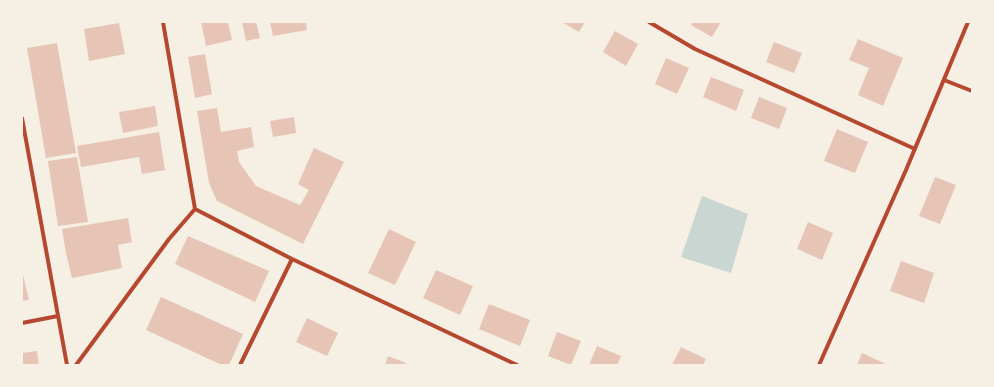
<!DOCTYPE html>
<style>
body{margin:0}
#map{position:relative;width:994px;height:387px;overflow:hidden;background:#f6efe4;font-family:"Roboto Serif",serif}
canvas{display:block}
.frame{position:absolute;inset:0;border:23px solid #f6efe4;pointer-events:none}
</style>
<div id="map">
<canvas width="994" height="387"></canvas>
<div class="frame"></div>
</div>
<script>
const ctx = document.querySelector('canvas').getContext('2d');
ctx.lineJoin = 'round';
function fill(path, color) {
  ctx.fillStyle = color;
  ctx.fill(path, 'evenodd');
}
function trace(path, color, width, dash) {
  ctx.strokeStyle = color;
  ctx.lineWidth = width;
  ctx.lineCap = dash ? 'butt' : 'round';
  ctx.setLineDash(dash || []);
  ctx.stroke(path);
}
const water = new Path2D(`
 M702,196l46,18 -17,59 -50,-16z`);
const building = new Path2D(`
 M201,22h27l4,18 -26,6z
 M242,22h14l4,16 -14,3z
 M270,22h36l1,8 -34,6z
 M562,22h23l-6,10z
 M693,22h28l-9,15 -21,-12z
 M119,23l6,31 -36,7 -5,-32z
 M615,31l23,13 -12,22 -23,-14z
 M858,39l45,19 -20,48 -25,-11 11,-27 -20,-8z
 M774,42l28,11 -8,20 -28,-11z
 M57,43l19,110 -30,5 -19,-110z
 M205,54l7,40 -17,4 -7,-41z
 M666,58l23,10 -12,26 -22,-10z
 M711,77l33,13 -8,21 -33,-14z
 M759,97l28,11 -8,21 -28,-11z
 M155,106l3,20 -35,7 -4,-21z
 M217,108l4,24 30,-5 3,20 -17,4 2,11 17,24 44,19 9,-15 -11,-6 16,-36 30,14 -41,82 -86,-43 -8,-18 -12,-72z
 M294,117l2,16 -23,4 -3,-16z
 M837,129l31,13 -13,31 -31,-12z
 M159,132l6,38 -23,4 -3,-17 -58,10 -4,-21z
 M77,157l11,65 -30,4 -10,-65z
 M935,177l21,8 -16,39 -21,-8z
 M128,218l4,24 -14,3 4,23 -50,10 -6,-25 -4,-24z
 M808,222l25,11 -11,27 -25,-11z
 M389,229l27,13 -21,43 -27,-12z
 M188,236l81,35 -14,31 -80,-38z
 M901,261l33,12 -10,30 -34,-12z
 M436,270l37,16 -13,29 -37,-17z
 M22,271l7,29 -7,1z
 M161,297l82,37 -14,31h-7l-76,-35z
 M489,304l41,16 -10,26 -41,-17z
 M307,318l31,15 -11,23 -31,-14z
 M557,332l24,9 -10,24 -23,-9z
 M597,346l24,10 -4,9h-28z
 M681,347l25,12 -3,6h-31z
 M37,351l2,14h-17v-12z
 M862,353l26,12h-31z
 M388,356l18,7v2h-21z`);
const minor = new Path2D(`
 M163,22l32,187
 M649,22l46,27 220,100
 M944,80l28,11
 M22,118l45,247
 M195,209l97,50 225,106
 M22,323l36,-7
 M76,365l93,-126 26,-30
 M240,365l52,-106
 M819,365l87,-195 62,-148`);
fill(water, '#c9d6d2');
fill(building, '#e6c5b7');
trace(minor, '#b5482f', 4);
</script>
